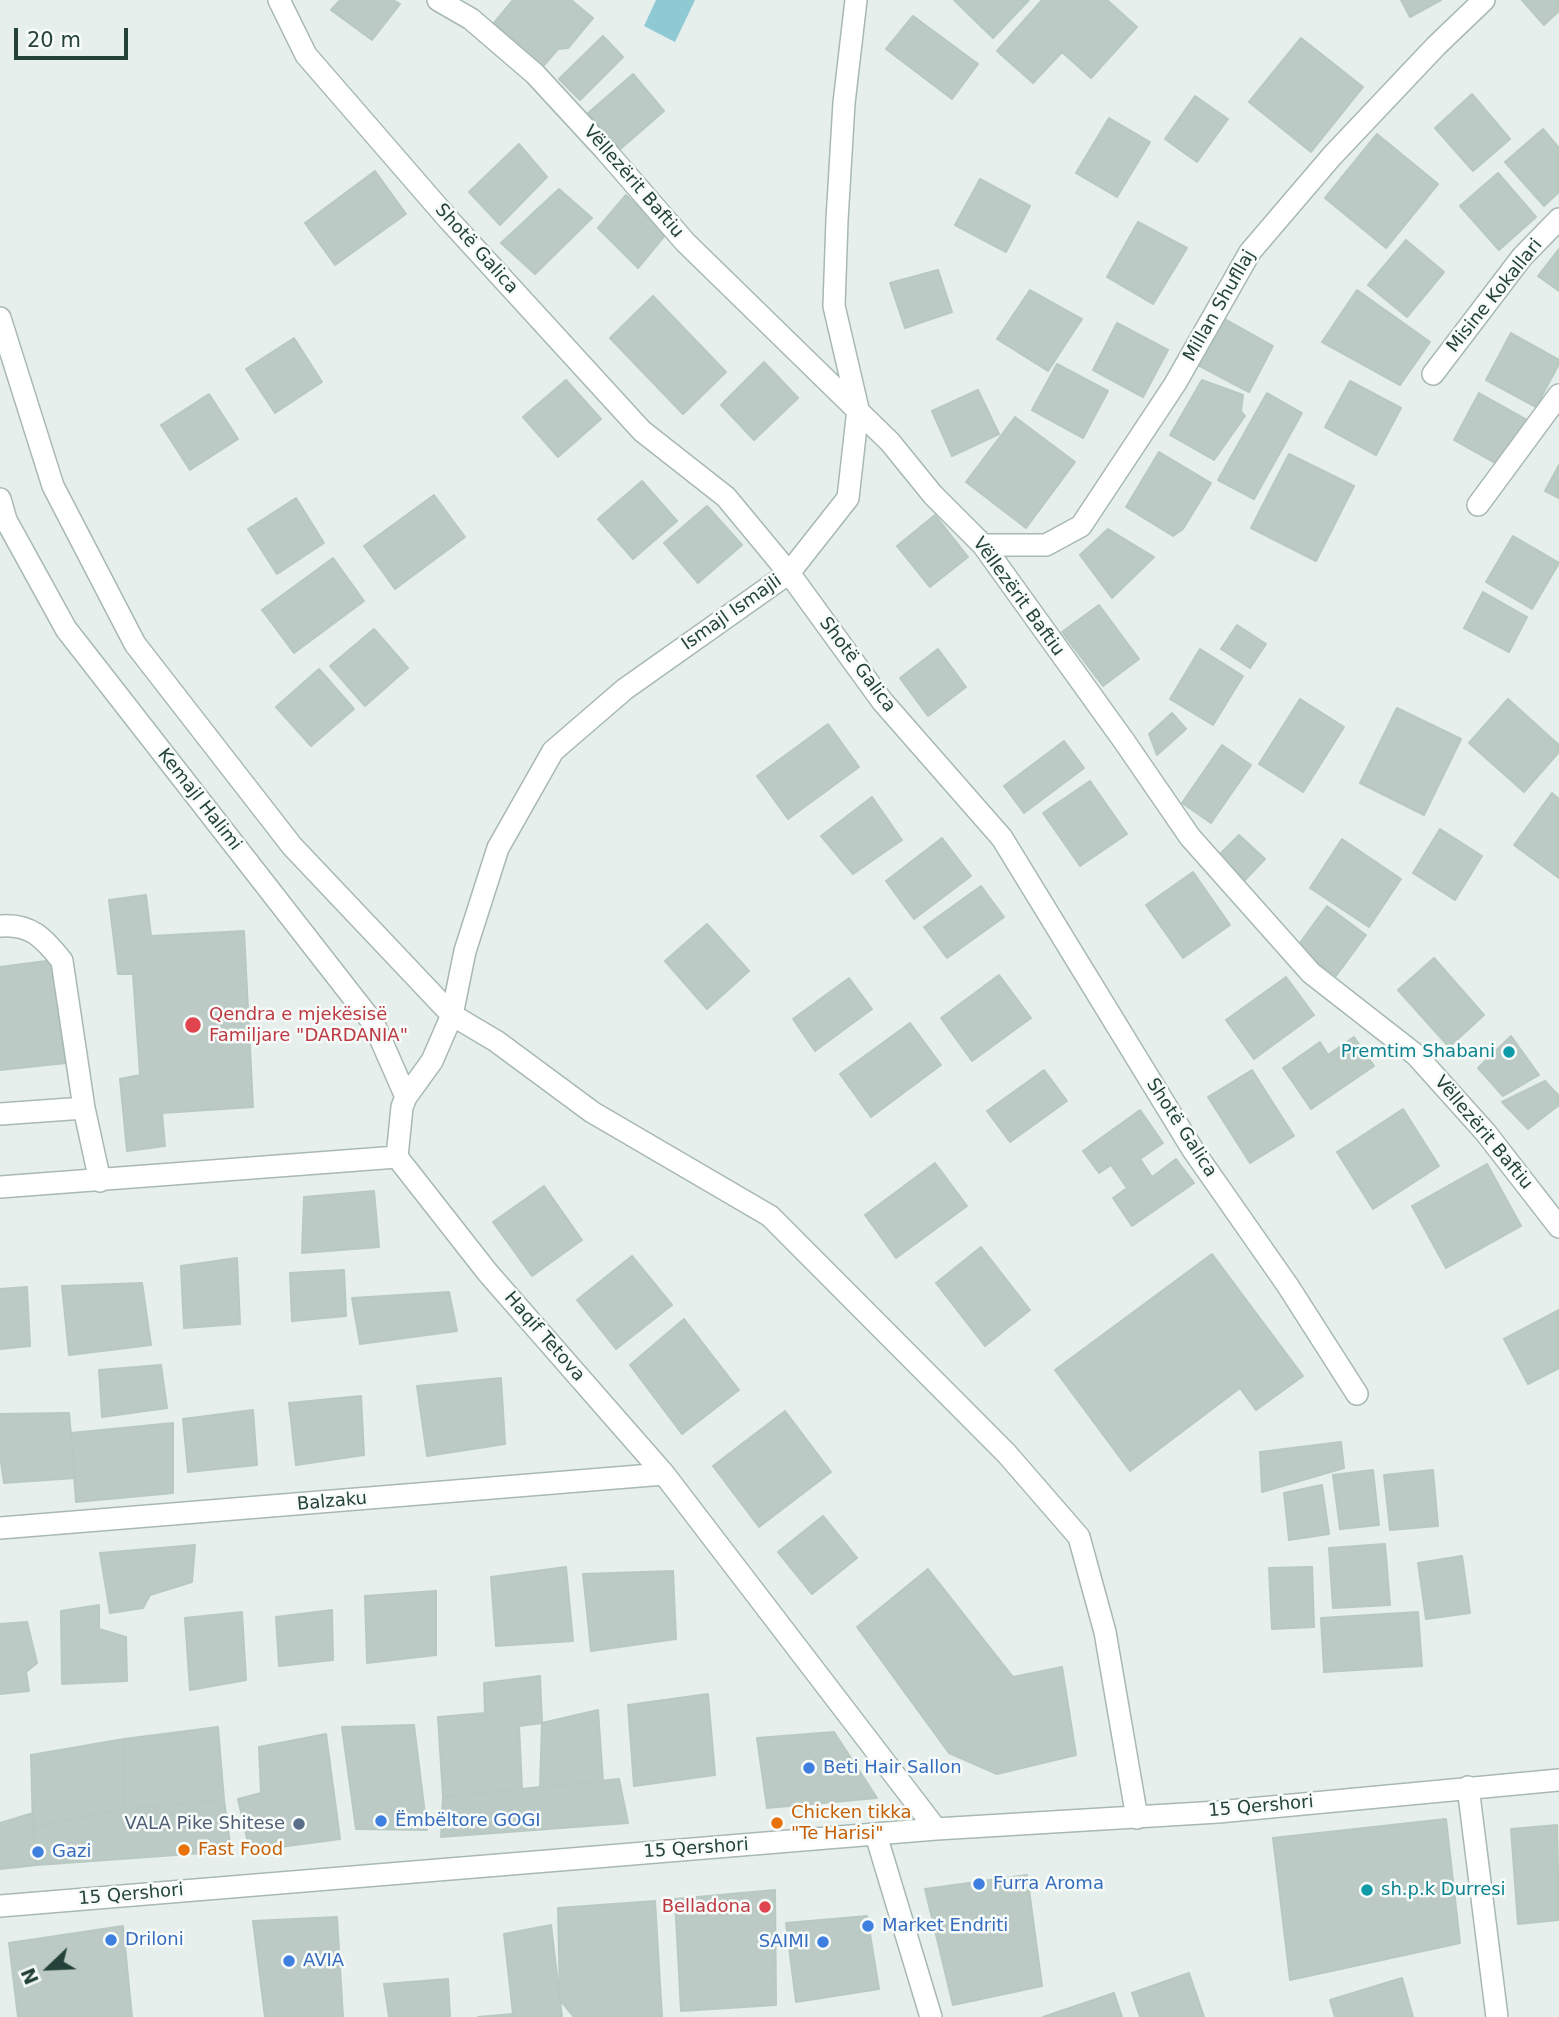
<!DOCTYPE html>
<meta charset="utf-8">
<style>
body{margin:0}
#map{position:relative;width:1559px;height:2017px;overflow:hidden;background:#e6efeb;font-family:"DejaVu Sans",sans-serif}
canvas{display:block}
.north{position:absolute;left:14px;top:1933px;width:70px;height:70px;-webkit-text-stroke:5px #f7fbf9;paint-order:stroke;rotate:247deg;font-size:19px;font-weight:700;line-height:28px;text-align:center;color:#24423a}
.north::after{content:'';display:block;margin:auto;width:24px;height:32px;background:#24423a;clip-path:polygon(50% 0,100% 100%,50% 72%,0 100%)}
.scale{position:absolute;left:14px;top:28px;width:114px;height:32px;box-sizing:border-box;border:4px solid #24423a;border-top:0;padding-left:9px;font-size:21px;line-height:24px;white-space:nowrap;color:#24423a;-webkit-text-stroke:5px #f7fbf9;paint-order:stroke}
</style>
<div id="map">
<canvas width="1559" height="2017"></canvas>
<div class="north">N</div>
<div class="scale">20 m</div>
</div>
<script>
const ctx = document.querySelector('canvas').getContext('2d');
ctx.lineJoin = 'round';
function fill(path, color) {
  ctx.fillStyle = color;
  ctx.fill(path, 'evenodd');
}
function trace(path, color, width, dash) {
  ctx.strokeStyle = color;
  ctx.lineWidth = width;
  ctx.lineCap = dash ? 'butt' : 'round';
  ctx.setLineDash(dash || []);
  ctx.stroke(path);
}
function write(font, color, halo, rows, align = 'center') {
  ctx.font = font + ' "DejaVu Sans",sans-serif';
  ctx.lineWidth = 5;
  ctx.setLineDash([]);
  ctx.textBaseline = 'middle';
  ctx.strokeStyle = halo;
  ctx.fillStyle = color;
  for (const [text, x, y, turn = 0] of rows) {
    ctx.save();
    ctx.translate(x, y);
    ctx.rotate((+turn || 0) * Math.PI / 180);
    ctx.textAlign = isNaN(turn) ? turn : align;
    if (halo) ctx.strokeText(text, 0, 0);
    ctx.fillText(text, 0, 0);
    ctx.restore();
  }
}
const water = new Path2D(`
 M656,0h39l-20,42 -31,-16z`);
const building = new Path2D(`
 M340,0h53l7,4 -28,36 -41,-30z
 M513,0h58l22,18 -25,30 -10,1 -19,22 -50,-42z
 M954,0h75l-36,38z
 M1042,0h65l30,27 -46,51 -29,-26 -29,31 -36,-32z
 M1401,0h40l-31,17z
 M1522,0h37v11l-15,14z
 M913,16l65,48 -26,35 -66,-50z
 M603,36l20,21 -43,43 -21,-21z
 M1301,38l62,49 -52,65 -62,-50z
 M633,74l31,37 -46,40 -31,-37z
 M1472,94l38,45 -37,32 -38,-43z
 M1195,96l33,23 -31,43 -32,-23z
 M1109,118l41,24 -33,55 -41,-24z
 M1543,129l16,19v44l-15,14 -39,-44z
 M1377,134l61,50 -52,64 -61,-50z
 M519,144l28,33 -47,48 -31,-33z
 M375,171l31,43 -71,51 -30,-42z
 M1498,173l38,44 -37,33 -39,-44z
 M980,179l50,27 -24,46 -51,-27z
 M559,189l33,29 -57,56 -34,-31z
 M626,195l40,39 -28,34 -40,-40z
 M1138,222l49,26 -34,56 -46,-27z
 M1406,240l38,32 -37,45 -39,-32z
 M1559,249v42l-21,-15z
 M938,270l14,42 -47,16 -15,-45z
 M1030,290l52,29 -34,52 -51,-32z
 M1357,290l73,52 -30,43 -78,-43z
 M653,296l73,76 -43,42 -73,-76z
 M1223,318l50,28 -24,46 -51,-27z
 M1117,323l51,27 -25,47 -50,-27z
 M1511,333l48,27v4l-23,43 -50,-27z
 M294,338l28,44 -47,31 -29,-44z
 M764,362l34,36 -44,42 -33,-35z
 M1057,364l51,27 -25,47 -51,-28z
 M566,380l35,39 -43,38 -35,-40z
 M1202,380l41,15 -2,16 4,5 -31,44 -44,-25z
 M1350,381l51,27 -25,47 -51,-28z
 M978,390l21,44 -47,22 -20,-45z
 M1267,393l35,20 -48,86 -36,-19z
 M1479,393l50,28 -25,47 -50,-28z
 M209,394l29,45 -48,31 -29,-45z
 M1015,417l60,45 -49,66 -60,-46z
 M1159,452l52,31 -28,46 -10,7 -47,-29z
 M1289,454l65,32 -38,75 -65,-33z
 M1559,465v33l-14,-7z
 M642,481l35,40 -44,38 -35,-40z
 M434,495l31,42 -70,52 -31,-43z
 M296,498l28,45 -47,31 -29,-45z
 M707,506l35,39 -44,38 -34,-40z
 M935,515l33,42 -38,30 -33,-41z
 M1108,529l46,28 -42,41 -32,-43z
 M1513,536l46,27 -27,46 -46,-27z
 M333,558l31,43 -70,52 -32,-43z
 M1483,592l44,25 -18,35 -45,-24z
 M1099,605l40,54 -36,27 -41,-54z
 M1237,625l29,19 -16,24 -29,-19z
 M374,629l34,39 -43,38 -35,-40z
 M938,649l28,38 -38,29 -28,-38z
 M1200,649l43,27 -30,49 -43,-26z
 M319,669l35,40 -43,37 -35,-39z
 M1300,699l44,28 -41,65 -44,-28z
 M1508,699l51,46v7l-35,40 -55,-49z
 M1397,708l64,31 -37,76 -64,-32z
 M1172,713l14,16 -29,26 -8,-21z
 M828,724l31,43 -71,52 -31,-43z
 M1064,741l20,27 -60,45 -20,-27z
 M1222,745l29,20 -40,58 -29,-20z
 M1090,781l37,53 -47,32 -37,-53z
 M1552,793l7,6v79l-45,-33z
 M872,797l30,43 -49,34 -32,-38z
 M1440,829l42,27 -27,44 -42,-27z
 M1239,835l26,24 -20,21 -26,-25z
 M942,838l29,38 -57,43 -28,-38z
 M1342,839l59,40 -32,48 -59,-39z
 M1193,872l37,53 -47,33 -37,-53z
 M981,886l23,31 -57,41 -23,-31z
 M146,895l5,41 93,-5 9,176 -91,6 3,33 -38,5 -7,-72 20,-4 -7,-101h-15l-9,-74z
 M1327,906l39,29 -30,41 -39,-29z
 M707,924l42,47 -42,38 -42,-48z
 M1434,958l50,57 -35,32 -51,-57z
 M54,960l12,103 -66,7v-103z
 M999,975l32,43 -59,43 -31,-43z
 M1286,977l28,38 -60,44 -28,-39z
 M849,978l23,31 -57,42 -22,-32z
 M910,1023l31,42 -70,52 -31,-43z
 M1511,1036l28,39 -36,21 -25,-28z
 M1354,1037l20,29 -63,43 -28,-41 37,-26 8,13z
 M1044,1070l23,31 -57,41 -23,-31z
 M1252,1070l42,66 -44,27 -42,-66z
 M1545,1081l14,15v9l-31,24 -26,-27z
 M1403,1109l36,57 -66,43 -36,-57z
 M1140,1110l23,33 -23,16 12,18 24,-18 18,24 -62,43 -19,-28 14,-10 -16,-23 -12,8 -16,-22z
 M935,1163l32,43 -71,52 -31,-43z
 M1487,1164l34,62 -75,42 -34,-62z
 M544,1186l38,54 -50,36 -39,-54z
 M374,1191l5,56 -77,6 2,-56z
 M981,1247l49,63 -45,36 -49,-63z
 M1212,1254l91,122 -47,34 -16,-22 -110,83 -75,-101z
 M632,1256l40,49 -56,44 -39,-49z
 M237,1258l3,66 -56,4 -3,-62z
 M344,1270l2,46 -54,5 -2,-48z
 M142,1283l9,62 -82,10 -7,-69z
 M27,1287l3,59 -30,3v-60z
 M449,1292l8,39 -97,13 -8,-46z
 M1559,1310v58l-31,16 -24,-45z
 M684,1319l55,71 -57,44 -52,-69z
 M161,1365l6,43 -65,9 -3,-47z
 M501,1378l4,66 -78,12 -10,-70z
 M361,1396l3,59 -68,10 -7,-62z
 M253,1410l4,55 -69,7 -5,-53z
 M785,1411l46,61 -72,55 -46,-61z
 M69,1413l6,65 -71,5 -4,-28v-41z
 M173,1423v70l-97,9 -5,-69z
 M1341,1442l3,26 -82,24 -2,-40z
 M1373,1470l6,55 -39,4 -7,-54z
 M1433,1470l5,56 -48,4 -6,-55z
 M1322,1485l7,49 -40,6 -5,-47z
 M823,1516l34,42 -45,36 -34,-42z
 M1385,1544l5,61 -57,3 -4,-60z
 M195,1545l-3,37 -42,13 -7,13 -33,5 -10,-60z
 M1462,1556l8,57 -44,6 -8,-56z
 M566,1567l7,74 -77,5 -5,-69z
 M1312,1567l2,60 -42,2 -3,-61z
 M928,1569l85,108 49,-10 14,88 -79,19 -48,-21 -92,-126z
 M673,1571l3,68 -85,12 -8,-77z
 M436,1591v64l-69,8 -2,-67z
 M99,1605v24l27,8 1,44 -65,3 -1,-73z
 M332,1610l1,50 -54,6 -3,-49z
 M242,1612l4,68 -56,10 -5,-72z
 M1418,1612l4,54 -98,6 -3,-54z
 M27,1622l10,41 -11,9 3,19 -29,3v-70z
 M540,1676l2,47 -23,3 3,63 -79,8 -5,-80 47,-4 -1,-30z
 M708,1694l7,81 -81,11 -6,-81z
 M598,1710l5,71 -63,6 2,-64z
 M414,1725l13,105 -71,-1 -14,-102z
 M218,1727l6,73 -100,9v-70z
 M834,1732l43,66 -110,10 -10,-70z
 M326,1734l14,105 -90,12 -12,-52 23,-6 -2,-46z
 M124,1739v70l-91,18 -2,-72z
 M619,1779l9,44 -187,14 2,-40z
 M224,1800l7,51 -194,14 -4,-38 91,-18z
 M33,1813l4,52 -37,4v-46z
 M1446,1819l14,124 -170,37 -17,-142z
 M1557,1825l2,95 -41,4 -7,-95z
 M1027,1875l15,111 -89,19 -28,-116z
 M775,1890l1,115 -95,6 -6,-112z
 M655,1901l7,116h-88l-14,-17 -2,-92z
 M867,1916l12,73 -83,13 -10,-79z
 M337,1917l6,100h-78l-12,-96z
 M551,1925l11,92h-84l35,-3 -9,-80z
 M123,1926l9,91h-114l-9,-74z
 M1189,1973l15,44h-64l-8,-24z
 M1402,1978l11,39h-78l-5,-17z
 M448,1979l2,38h-61l-5,-33z
 M1114,1993l8,24h-79z`);
const minor = new Path2D(`
 M279,0l27,55 143,165 193,211 84,66 63,76 93,128 120,137 191,312 95,136 69,108
 M438,0l33,19 64,55 71,77 79,91 205,200 43,53 50,50 141,196 66,96 121,136 105,82 70,78 73,94
 M0,318l53,168 82,158 157,202 160,169 44,26 96,71 178,104 237,238 72,83 26,95 32,186
 M1433,374l89,-117 37,-38
 M0,499l6,21 60,109 308,395 32,73
 M1478,505l81,-110
 M983,545h63l35,-19 94,-142 75,-132 82,-96 104,-110 48,-46
 M0,926c30,-3 44,12 62,35l22,147 16,73
 M0,1114l84,-6
 M397,1157l5,-50 4,-10 26,-36 20,-46 13,-64 33,-103 55,-97 72,-62 164,-116 59,-75 10,-89 -24,-103 3,-86 7,-117 12,-103
 M397,1157l91,116 176,201 272,355
 M0,1187l397,-30
 M0,1528l664,-54
 M1468,1787l29,230
 M876,1835l55,182
 M0,1906l936,-77 282,-17 341,-32`);
const markers = [
 [193,1025,9,"#e0444e"],
 [1509,1052,7,"#0f9aa8"],
 [809,1768,7,"#3f7fe0"],
 [381,1821,7,"#3f7fe0"],
 [777,1823,7,"#e8710a"],
 [299,1824,7,"#5c6f8a"],
 [184,1850,7,"#e8710a"],
 [38,1852,7,"#3f7fe0"],
 [979,1884,7,"#3f7fe0"],
 [1367,1890,7,"#0f9aa8"],
 [765,1907,7,"#e0444e"],
 [868,1926,7,"#3f7fe0"],
 [111,1940,7,"#3f7fe0"],
 [823,1942,7,"#3f7fe0"],
 [289,1961,7,"#3f7fe0"]
];
const streetNames = [
 ["Vëllezërit Baftiu",633,182,49],
 ["Shotë Galica",476,249,48],
 ["Misine Kokallari",1495,296,-51],
 ["Millan Shufllaj",1220,306,-60],
 ["Vëllezërit Baftiu",1018,597,54],
 ["Ismajl Ismajli",732,613,-35],
 ["Shotë Galica",857,665,53],
 ["Kemajl Halimi",199,800,52],
 ["Shotë Galica",1181,1128,57],
 ["Vëllezërit Baftiu",1483,1133,50],
 ["Haqif Tetova",544,1337,49],
 ["Balzaku",332,1502,-5],
 ["15 Qershori",1261,1807,-5],
 ["15 Qershori",696,1849,-4],
 ["15 Qershori",131,1895,-5]
];
const healthNames = [
 ["Qendra e mjekësisë",209,1015],
 ["Familjare \"DARDANIA\"",209,1036],
 ["Belladona",751,1907,"right"]
];
const cultureNames = [
 ["Premtim Shabani",1495,1052],
 ["sh.p.k Durresi",1381,1890,"left"]
];
const shopNames = [
 ["Beti Hair Sallon",823,1768],
 ["Ëmbëltore GOGI",395,1821],
 ["Gazi",52,1852],
 ["Furra Aroma",993,1884],
 ["Market Endriti",882,1926],
 ["Driloni",125,1940],
 ["SAIMI",809,1942,"right"],
 ["AVIA",303,1961]
];
const foodNames = [
 ["Chicken tikka",791,1813],
 ["\"Te Harisi\"",791,1834],
 ["Fast Food",198,1850]
];
const serviceNames = [
 ["VALA Pike Shitese",285,1824]
];
fill(water, '#8ec9d4');
fill(building, '#bbcac4');
trace(building, '#b8c9c2', 2);
trace(minor, '#a8b8b2', 24);
trace(minor, '#fff', 21);
for (const [x, y, r, color] of markers) {
  const dot = new Path2D();
  dot.arc(x, y, r, 0, 2 * Math.PI);
  ctx.fillStyle = color;
  ctx.fill(dot);
  trace(dot, '#f7fbf9', 2.5);
}
write('18px', '#24423a', '#f7fbf9', streetNames);
write('18px', '#be3a42', '#f7fbf9', healthNames, 'left');
write('18px', '#0d838f', '#f7fbf9', cultureNames, 'right');
write('18px', '#366cbe', '#f7fbf9', shopNames, 'left');
write('18px', '#c56008', '#f7fbf9', foodNames, 'left');
write('18px', '#4e5e75', '#f7fbf9', serviceNames, 'right');
</script>
